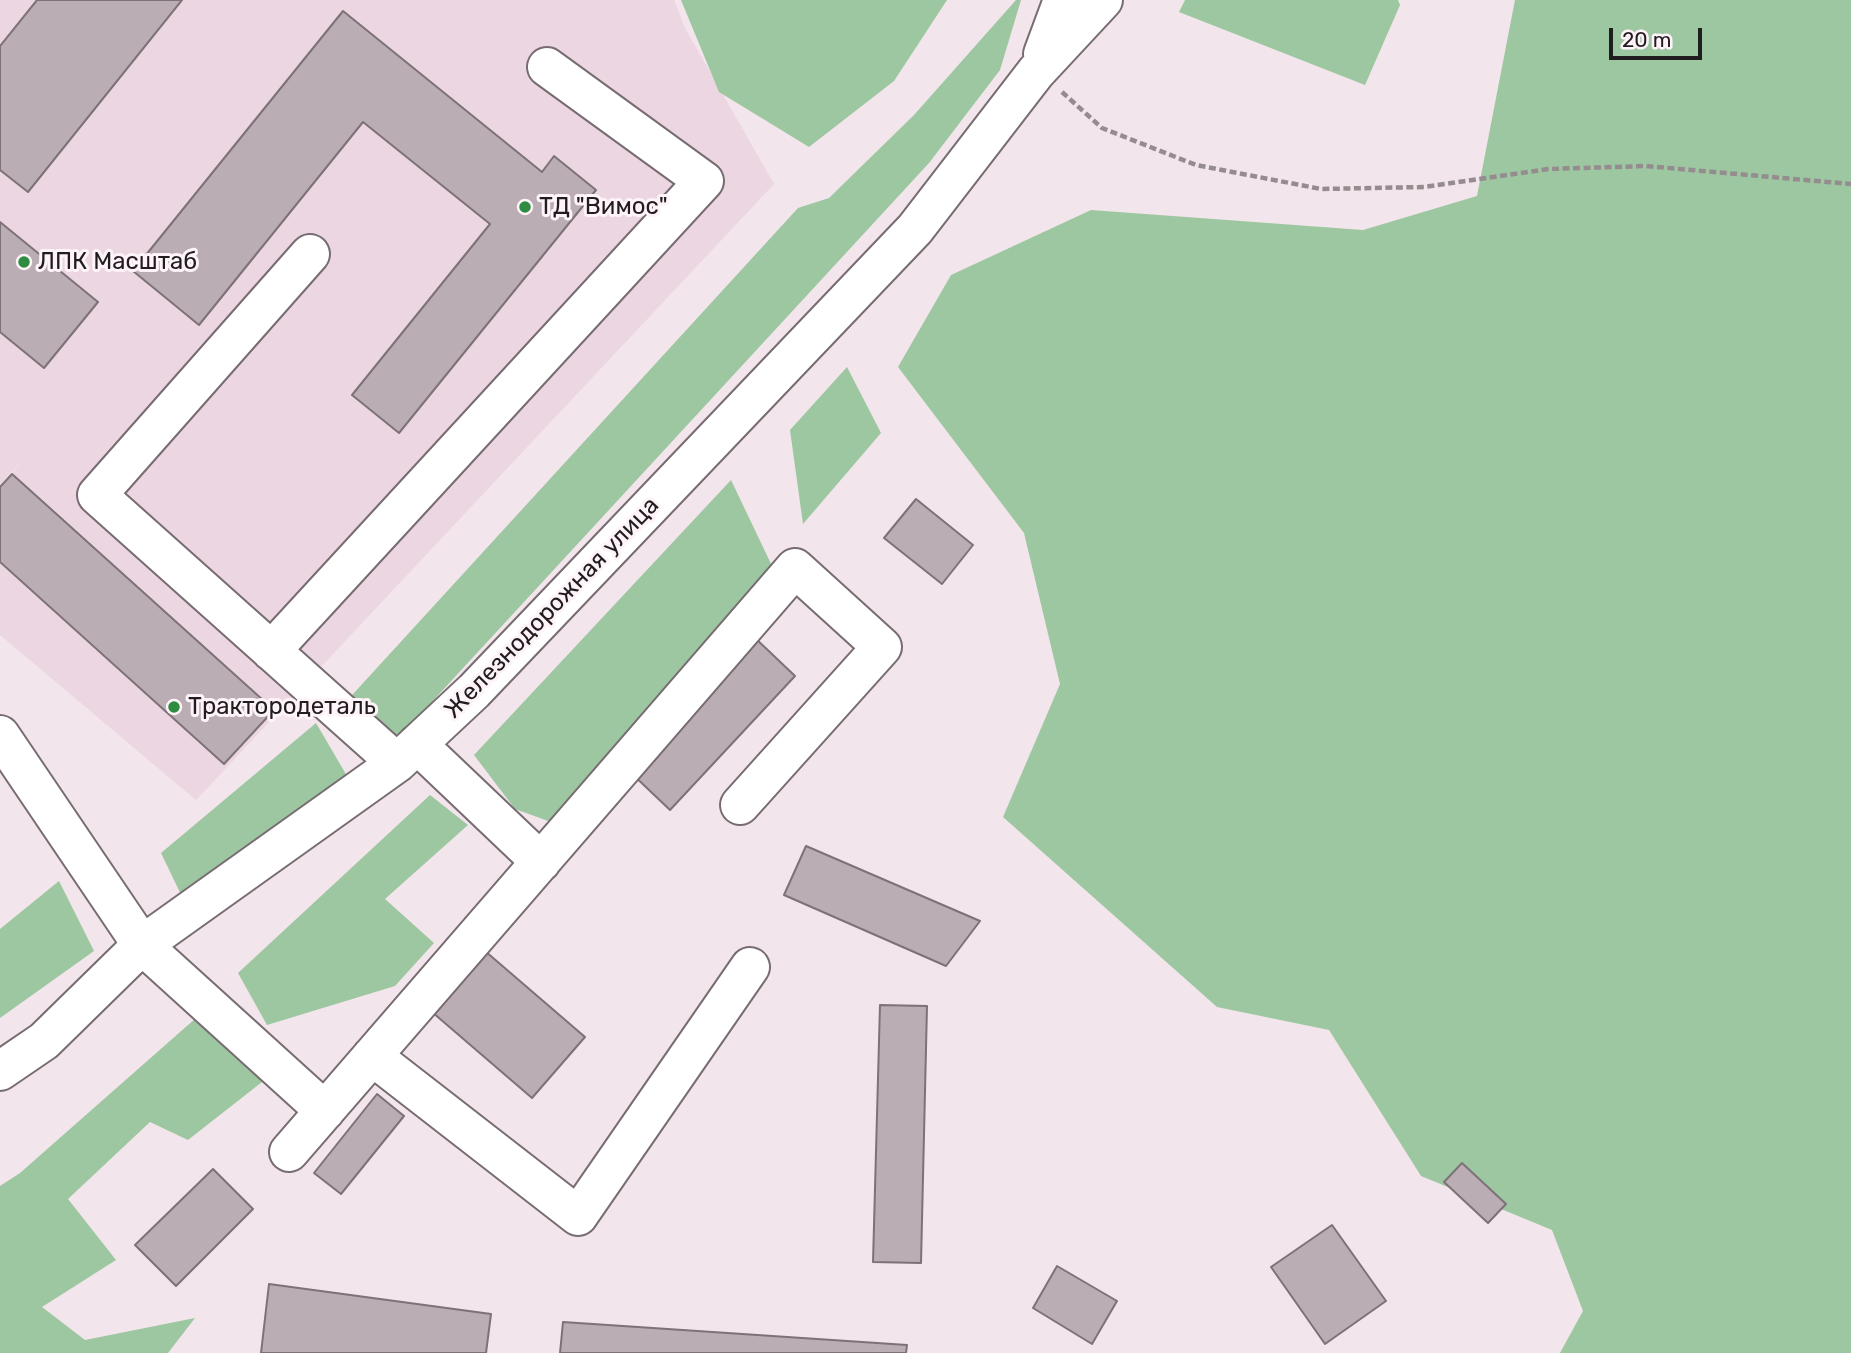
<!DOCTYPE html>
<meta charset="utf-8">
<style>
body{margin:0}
#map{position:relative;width:1851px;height:1353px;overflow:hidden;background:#f2e5eb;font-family:Rubik,sans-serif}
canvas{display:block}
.scale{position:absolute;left:1609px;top:28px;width:93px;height:32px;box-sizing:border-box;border:4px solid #211d1f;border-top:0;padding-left:9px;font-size:21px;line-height:24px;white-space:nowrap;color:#211d1f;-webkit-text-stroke:5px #fef3f8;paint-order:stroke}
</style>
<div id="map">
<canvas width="1851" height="1353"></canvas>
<div class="scale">20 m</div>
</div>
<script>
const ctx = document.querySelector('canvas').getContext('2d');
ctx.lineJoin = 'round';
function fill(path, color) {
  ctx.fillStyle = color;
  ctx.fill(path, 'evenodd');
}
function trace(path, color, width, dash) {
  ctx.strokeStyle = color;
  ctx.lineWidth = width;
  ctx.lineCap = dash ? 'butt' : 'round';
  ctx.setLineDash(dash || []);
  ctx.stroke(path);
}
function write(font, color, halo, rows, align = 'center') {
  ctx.font = font + ' Rubik,sans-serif';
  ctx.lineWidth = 6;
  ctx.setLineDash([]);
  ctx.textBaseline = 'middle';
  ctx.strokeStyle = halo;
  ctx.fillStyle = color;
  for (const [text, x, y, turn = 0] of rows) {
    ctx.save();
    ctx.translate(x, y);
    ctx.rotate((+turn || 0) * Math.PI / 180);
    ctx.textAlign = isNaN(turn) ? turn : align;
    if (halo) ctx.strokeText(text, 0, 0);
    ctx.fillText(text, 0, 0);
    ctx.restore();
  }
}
const built = new Path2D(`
 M0,0h674l11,28 89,156 -578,616 -196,-165v-147l25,-31 -25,28z`);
const green = new Path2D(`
 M681,0h266l-53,81 -85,66 -90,-55z
 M1016,0h5l-21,70 -71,93 -524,568 -23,9 -50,-23 466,-509 31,-10 85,-83z
 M1185,0h213l2,5 -35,80 -186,-73z
 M1515,0h336v1353h-291l23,-42 -31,-81 -131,-54 -92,-146 -112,-23 -214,-190 57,-133 -36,-151 -126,-166 53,-92 140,-65 272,20 114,-34z
 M847,367l34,66 -78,91 -13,-94z
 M731,480l42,88 -222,254 -36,-13 -41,-54z
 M316,723l31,53 -160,131 -26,-54z
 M430,795l38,30 -83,74 49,44 -39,43 -128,39 -29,-52z
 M59,881l35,70 -94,67v-89z
 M213,1003l49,79 -74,58 -38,-18 -82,77 48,61 -74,47 43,33 110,-22 -27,35h-168v-167l20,-13z`);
const building = new Path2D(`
 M37,0h145l-154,192 -28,-22v-124z
 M343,11l199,161 12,-16 42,34 -197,243 -47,-38 138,-171 -127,-102 -164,203 -66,-54z
 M0,222l98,80 -54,66 -44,-36z
 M12,474l262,236 -50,54 -224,-202v-75z
 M916,499l57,46 -31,39 -58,-46z
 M753,636l42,40 -125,134 -42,-40z
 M806,846l174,75 -34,45 -162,-71z
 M485,951l100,86 -53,61 -100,-86z
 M880,1005l47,1 -6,257 -48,-1z
 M377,1094l27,22 -63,78 -27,-21z
 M1462,1163l44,41 -18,19 -44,-41z
 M213,1169l40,40 -77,77 -41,-41z
 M1332,1225l54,76 -61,43 -54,-77z
 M1057,1266l60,35 -25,43 -59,-36z
 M269,1284l222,30 -5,39h-225z
 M563,1322l344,23 -1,8h-346z`);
const path = new Path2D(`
 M1062,92l40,36 94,37 125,24 103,-2 124,-18 98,-3 205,18`);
const minor = new Path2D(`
 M1043,54l20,-54
 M310,254l-213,241 300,268
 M271,651l433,-470 -157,-114
 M0,735l142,210 183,166
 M417,744l124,118
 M372,1056l206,160 172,-249
 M0,1071l44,-30 98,-96 255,-182 77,-72 441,-462 121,-157 67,-72
 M289,1152l506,-584 87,79 -142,158`);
const markers = [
 [525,207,7,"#2d8c3f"],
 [24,262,7,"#2d8c3f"],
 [174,707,7,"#2d8c3f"]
];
const poiNames = [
 ["ТД \"Вимос\"",539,207],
 ["ЛПК Масштаб",38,262],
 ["Трактородеталь",188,707]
];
const streetNames = [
 ["Железнодорожная улица",552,608,-46]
];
fill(built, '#ebd6e1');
fill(green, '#9dc7a0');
fill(building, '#baadb4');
trace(building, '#7d7277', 2);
trace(minor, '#776c71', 42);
trace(path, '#958c90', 4.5, [7, 3.5]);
trace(minor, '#fff', 38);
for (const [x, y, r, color] of markers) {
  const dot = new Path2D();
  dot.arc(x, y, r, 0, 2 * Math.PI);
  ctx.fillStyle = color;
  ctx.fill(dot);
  trace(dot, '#fef3f8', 2.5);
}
write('24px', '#211d1f', '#fef3f8', poiNames, 'left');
write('24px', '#211d1f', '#fef3f8', streetNames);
</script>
